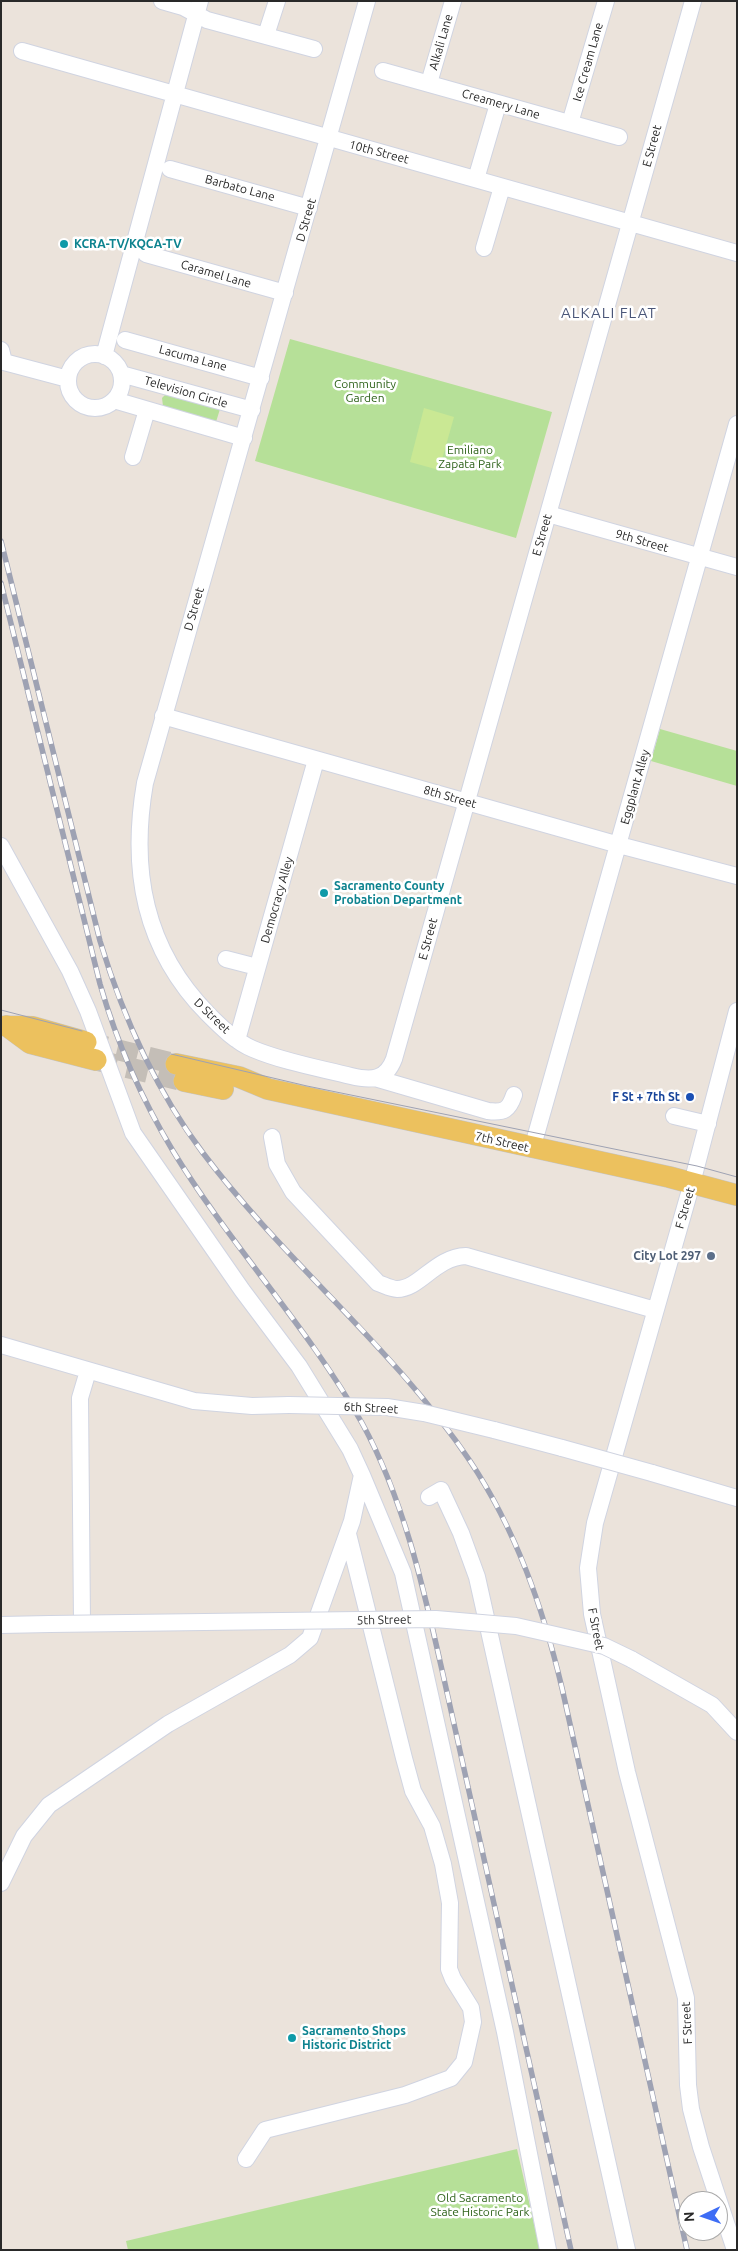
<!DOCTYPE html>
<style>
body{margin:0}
#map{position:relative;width:738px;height:2251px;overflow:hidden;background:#ebe3db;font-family:Ubuntu,sans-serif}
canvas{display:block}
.frame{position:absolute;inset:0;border:2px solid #292929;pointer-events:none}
.north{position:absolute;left:678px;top:2191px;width:50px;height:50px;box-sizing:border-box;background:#fff;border:1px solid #a9a9a9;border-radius:50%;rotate:267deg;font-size:14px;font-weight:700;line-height:20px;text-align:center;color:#292929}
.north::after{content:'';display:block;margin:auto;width:18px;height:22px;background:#3e6df5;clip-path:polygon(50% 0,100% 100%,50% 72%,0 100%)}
</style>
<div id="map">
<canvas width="738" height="2251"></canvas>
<div class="frame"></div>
<div class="north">N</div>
</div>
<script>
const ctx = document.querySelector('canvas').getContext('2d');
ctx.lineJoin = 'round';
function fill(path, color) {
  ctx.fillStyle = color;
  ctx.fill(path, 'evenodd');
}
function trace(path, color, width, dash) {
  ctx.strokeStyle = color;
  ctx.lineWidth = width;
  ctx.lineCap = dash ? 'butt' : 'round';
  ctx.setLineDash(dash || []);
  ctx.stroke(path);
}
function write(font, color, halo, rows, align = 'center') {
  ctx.font = font + ' Ubuntu,sans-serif';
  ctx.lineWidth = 5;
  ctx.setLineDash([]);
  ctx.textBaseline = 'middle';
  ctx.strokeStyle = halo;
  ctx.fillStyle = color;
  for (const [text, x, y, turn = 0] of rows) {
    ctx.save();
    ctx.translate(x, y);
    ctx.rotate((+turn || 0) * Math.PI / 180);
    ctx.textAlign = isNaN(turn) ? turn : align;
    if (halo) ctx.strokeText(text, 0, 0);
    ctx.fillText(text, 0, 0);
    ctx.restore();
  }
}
const green = new Path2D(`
 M290,339l262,73 -36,126 -261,-77z
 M166,394l54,15 -4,13 -53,-16 -1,-8z
 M660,729l77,22v35l-86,-25z
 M517,2149l23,101h-412l-2,-9z`);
const pitch = new Path2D(`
 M424,408l30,9 -15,53 -29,-8z`);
const majorTunnel = new Path2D(`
 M86,1042l90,22
 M96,1060l88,21`);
const minor = new Path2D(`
 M162,1l21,6 24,13 107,29
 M367,1l-222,782c-15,87 -1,166 63,231 13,13 28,28 45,35 31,13 66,19 98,27 21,5 35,4 43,-17l299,-1058
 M266,35l11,-34
 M22,51l715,202
 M383,71l236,66
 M429,83l24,-82
 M570,123l36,-122
 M170,169l139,39
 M476,179l22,-75
 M484,248l18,-61
 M146,254l139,39
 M125,340l136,38
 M1,350l3,12 64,17
 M68 381a27 27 0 1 1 54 0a27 27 0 1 1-54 0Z
 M104,356l96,-355
 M121,374l131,36
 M114,400l130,38
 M133,457l14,-47
 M548,514l189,53
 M163,716l456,129 118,31
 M1,846l69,125 18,40 45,122 109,157 57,76 51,83 12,26 -10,46 -42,117 -20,17 -122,69 -119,81 -25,31 -23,47
 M226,959l31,8
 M237,1040l79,-280
 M375,1078l113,33c16,2 21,-1 26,-16
 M674,1116l34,8
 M272,1137l5,27 16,28 85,91c6,2 13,6 19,6 23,0 38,-32 69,-33l189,54
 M532,1149l205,-725
 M1,1345l193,56 58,5 37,-1
 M494,1430l68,18
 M652,1473l85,25
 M362,1475l41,98 102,459 43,218
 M429,1497l12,-7 20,43 16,44 150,673
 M82,1623l-2,-225 8,-27
 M1,1625l49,-1
 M631,1659l81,46 25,27
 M246,2159l19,-29 140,-35 46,-17 13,-16 9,-40 -2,-14 -18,-29 -4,-10 1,-66 -7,-39 -11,-38 -19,-35 -9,-33 -56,-224
 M735,2250l-34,-103 -10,-38 -3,-24 -2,-87 -59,-226 -35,-158 -4,-46 7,-45 97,-340 45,-172`);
const major = new Path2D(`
 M6,1026l27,1 53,15
 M7,1026l23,17 66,17
 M176,1064l63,13 29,12 401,88 68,18
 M184,1081l39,8`);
const tram = new Path2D(`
 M1,1010l81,21
 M171,1054l136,32 390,80 40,11`);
const rail = new Path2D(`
 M1,541l99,400c23,76 55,148 103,212 82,109 191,195 267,308 46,69 73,147 92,227l125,562
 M1,583l99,401c17,59 41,114 73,167 57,94 135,176 189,272 42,77 61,163 80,247l129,580`);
const minorBridge = new Path2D(`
 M289,1405l98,2 37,6 70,17
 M562,1448l90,25
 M50,1624l386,-5 80,7 88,20 27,13`);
const markers = [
 [64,244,5,"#0f9aa8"],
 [324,893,5,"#0f9aa8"],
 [690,1097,5,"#1a4fb4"],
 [711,1256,5,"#5c6f8a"],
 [292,2038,5,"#0f9aa8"]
];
const streetNames = [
 ["Alkali Lane",441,42,-74],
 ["Ice Cream Lane",588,62,-74],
 ["Creamery Lane",501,104,16],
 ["E Street",652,146,-75],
 ["10th Street",379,152,15],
 ["Barbato Lane",240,188,15],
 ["D Street",306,220,-74],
 ["Caramel Lane",216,274,16],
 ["Lacuma Lane",193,358,15],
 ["Television Circle",186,392,16],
 ["E Street",542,535,-74],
 ["9th Street",642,541,16],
 ["D Street",194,609,-74],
 ["Eggplant Alley",635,787,-74],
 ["8th Street",450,797,16],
 ["Democracy Alley",277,900,-74],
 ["E Street",428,939,-75],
 ["D Street",212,1016,44],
 ["7th Street",502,1142,13],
 ["F Street",685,1208,-74],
 ["6th Street",371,1408,3],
 ["5th Street",384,1620,-1],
 ["F Street",596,1629,79],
 ["F Street",687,2023,-93]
];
const cultureNames = [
 ["KCRA-TV/KQCA-TV",74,244],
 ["Sacramento County",334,886],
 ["Probation Department",334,900],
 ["Sacramento Shops",302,2031],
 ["Historic District",302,2045]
];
const parkNames = [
 ["Community",365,384],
 ["Garden",365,398],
 ["Emiliano",470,450],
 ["Zapata Park",470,464],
 ["Old Sacramento",480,2198],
 ["State Historic Park",480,2212]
];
const transitNames = [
 ["F St + 7th St",680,1097]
];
const serviceNames = [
 ["City Lot 297",701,1256]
];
const quarterNames = [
 ["ALKALI FLAT",609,313]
];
fill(green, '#b6e098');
fill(pitch, '#cae894');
trace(majorTunnel, '#c4beb7', 21, [21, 11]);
trace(minor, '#d0d4e1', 18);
trace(major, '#c3c3c3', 22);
trace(minor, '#fff', 16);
trace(major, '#ecc15e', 21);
trace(tram, '#9ea2b3', 1);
trace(rail, '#9ea2b3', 5.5);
trace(rail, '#fff', 4, [11]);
trace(minorBridge, '#d0d4e1', 18, []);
trace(minorBridge, '#fff', 16);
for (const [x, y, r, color] of markers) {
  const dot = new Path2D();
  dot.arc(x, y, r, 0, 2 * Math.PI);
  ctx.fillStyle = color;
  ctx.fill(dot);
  trace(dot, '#fff', 2);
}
write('12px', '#292929', '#fff', streetNames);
write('bold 12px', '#0d838f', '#fff', cultureNames, 'left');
write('12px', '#2f631b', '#fff', parkNames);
write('bold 12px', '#164399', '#fff', transitNames, 'right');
write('bold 12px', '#4e5e75', '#fff', serviceNames, 'right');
ctx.letterSpacing = '1px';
write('15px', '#4a5678', '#fff', quarterNames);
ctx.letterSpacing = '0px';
</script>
